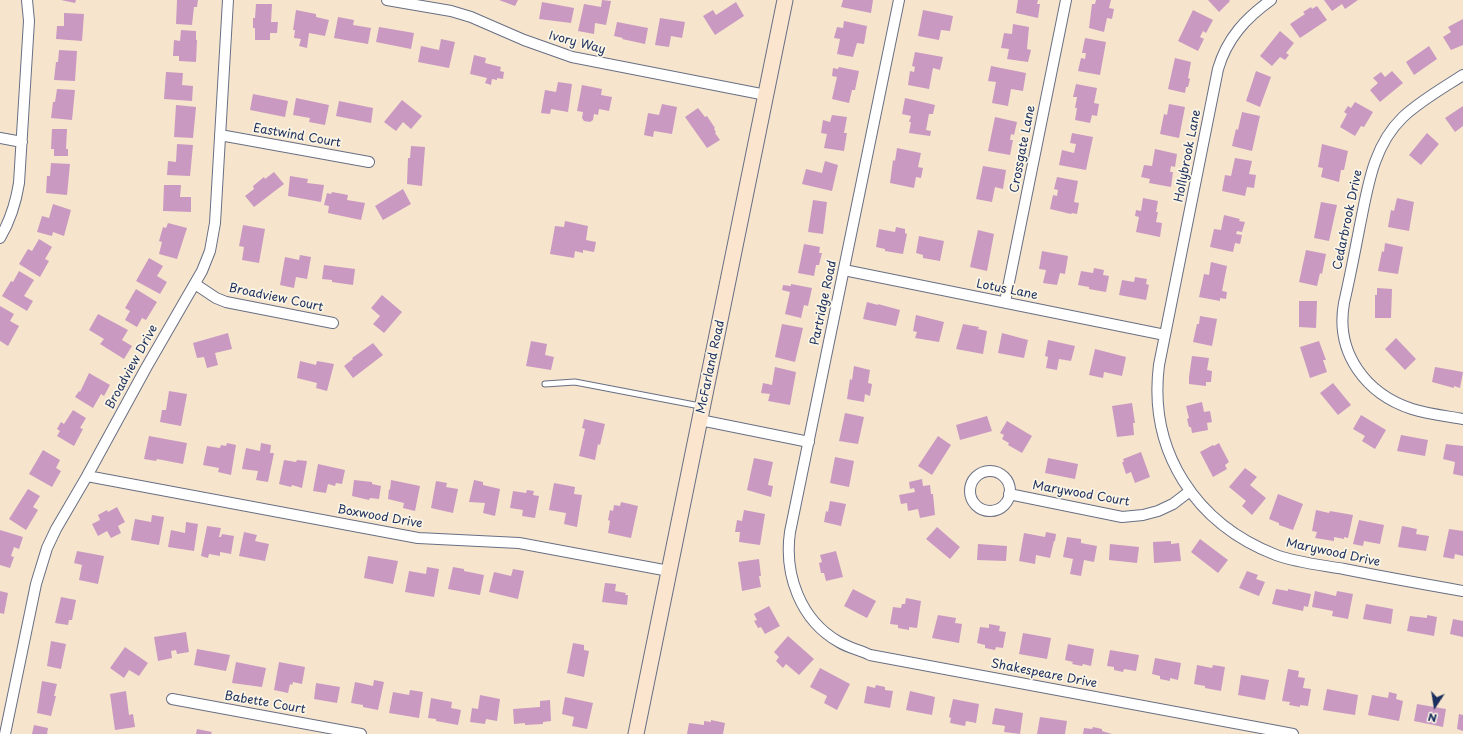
<!DOCTYPE html>
<style>
body{margin:0}
#map{position:relative;width:1463px;height:734px;overflow:hidden;background:#f6e5cc;font-family:"Playpen Sans",sans-serif}
canvas{display:block}
.north{position:absolute;left:1415px;top:686px;width:40px;height:40px;-webkit-text-stroke:3px #fcf5e5;paint-order:stroke;rotate:192deg;font-size:11px;font-weight:700;line-height:16px;text-align:center;color:#1b2f5e}
.north::after{content:'';display:block;margin:auto;width:14px;height:18px;background:#1b2f5e;clip-path:polygon(50% 0,100% 100%,50% 72%,0 100%)}
</style>
<div id="map">
<canvas width="1463" height="734"></canvas>
<div class="north">N</div>
</div>
<script>
const ctx = document.querySelector('canvas').getContext('2d');
ctx.lineJoin = 'round';
function fill(path, color) {
  ctx.fillStyle = color;
  ctx.fill(path, 'evenodd');
}
function trace(path, color, width, dash) {
  ctx.strokeStyle = color;
  ctx.lineWidth = width;
  ctx.lineCap = dash ? 'butt' : 'round';
  ctx.setLineDash(dash || []);
  ctx.stroke(path);
}
function write(font, color, halo, rows, align = 'center') {
  ctx.font = font + ' "Playpen Sans",sans-serif';
  ctx.lineWidth = 3.5;
  ctx.setLineDash([]);
  ctx.textBaseline = 'middle';
  ctx.strokeStyle = halo;
  ctx.fillStyle = color;
  for (const [text, x, y, turn = 0] of rows) {
    ctx.save();
    ctx.translate(x, y);
    ctx.rotate((+turn || 0) * Math.PI / 180);
    ctx.textAlign = isNaN(turn) ? turn : align;
    if (halo) ctx.strokeText(text, 0, 0);
    ctx.fillText(text, 0, 0);
    ctx.restore();
  }
}
const building = new Path2D(`
 M61,0h15l-1,3z
 M177,0h21l-1,7h-3l-2,18 -16,-1z
 M499,0h19l-3,6z
 M602,0l9,1 -5,24 -11,-2 -1,11 -16,-3 6,-27 17,3z
 M843,0h30l-2,13 -30,-6z
 M1018,0h20l-1,4h3l-2,14 -22,-5z
 M1096,0h15l-2,8 5,1 -2,10 -5,-1 -3,14 -15,-4 3,-24h3z
 M1208,0h21l1,1 -11,11z
 M1324,0h34l-13,9 -3,-5 -10,7z
 M542,2l32,6 -3,15 -32,-4z
 M736,2l8,14 -29,19 -12,-19 10,-6 3,5z
 M256,4h16l-1,18h7l-1,11h-7v7h-15v-12h-2v-10h2z
 M1317,6l10,14 -27,18 -10,-14 15,-10 -2,-2 8,-5 1,2z
 M296,10l20,4v3l13,3 -4,16 -16,-3 -2,15 -8,-2 2,-7 -7,-1 1,-8h-2z
 M923,10l30,6 -3,15 -9,-1 -2,10 -21,-4z
 M1193,10l20,10 -7,13 -3,-2 -3,6 4,2 -6,12 -20,-10z
 M64,13l20,1 -2,27 -26,-2 1,-13h7z
 M338,17l16,3 -1,5 18,3 -3,16 -34,-6z
 M660,18l25,4 -3,16 -11,-2 -2,11 -14,-2z
 M1463,19v26l-12,5 -8,-13 8,-5 -3,-5z
 M844,21l23,5 -3,18 -7,-1 -4,14 -16,-3 3,-15 -6,-1 3,-11 6,1z
 M617,22l31,6 -3,16 -23,-5 1,-1 -9,-2z
 M1013,24l16,3 -2,22 4,1 -3,12 -21,-3 2,-10 -8,-1 3,-15 8,1z
 M379,27l35,6 -3,16 -35,-7z
 M181,30l15,1v9h1l-1,22 -17,-1v-5h-6l1,-16 6,1z
 M1280,31l14,12 -8,10 3,2 -4,5 -5,-3 -8,9 -12,-10z
 M1085,38l21,4 -6,33 -22,-4 3,-13 4,1 1,-6h-4z
 M441,39l14,3 -6,26 -31,-6 3,-16 18,4z
 M1429,46l8,13 -23,16 -8,-13z
 M59,50l18,1 -2,30 -21,-1 2,-18h2z
 M915,52l28,5 -3,13 -7,-2 -4,21 -21,-4 2,-14 4,1 1,-5 -3,-1z
 M474,55l12,3 -1,5 16,4 -1,4 4,1 -1,7 -6,-1v2l-5,-1 -1,6 -6,-2 2,-5 -17,-4z
 M1175,58l16,4 -3,16 2,1 -2,8h-2l-1,6 -17,-4z
 M991,66l35,7 -3,18 -12,-2 -3,17 -16,-3 4,-21 -8,-1z
 M839,67l20,4 -4,19h-3l-3,13 -17,-4 5,-22 -5,-1 1,-8 5,1z
 M1256,71l15,6 -11,30 -14,-6z
 M1392,71l11,12 -23,19 -10,-12 8,-7 -5,-5 8,-6 4,5z
 M166,72l17,1 -1,12 11,1 -1,15 -28,-2z
 M558,82l14,2 -4,28 -17,-3 -1,5 -9,-1 4,-23 11,2z
 M1076,84l21,4 -3,15 5,1 -2,12 -5,-1 -2,8 -15,-3 2,-12h-2l2,-11h-4z
 M582,85l20,4 -1,6 11,2 -3,14 -10,-2 -1,6 -4,-1 -1,6 -3,2 -6,-1 -2,-3 1,-6 -6,-1z
 M57,89l18,1 -3,30 -21,-2 2,-16h2z
 M253,94l35,7 -3,16 -35,-7z
 M296,98l33,7 -4,20 -16,-3 1,-4 -17,-3z
 M905,98l30,7 -2,9h-4l-3,16 5,1 -1,5 -21,-3 2,-11h-2l2,-6 -9,-2z
 M402,100l20,16 -11,13 -8,-7 -7,9 -12,-9z
 M339,101l34,7 -2,15 -35,-7z
 M1355,102l18,10 -9,15 -3,-1 -6,10 -15,-9 7,-13 -3,-2 4,-6 3,2z
 M662,104l15,3 -5,27 -18,-3 -1,6 -9,-2 4,-22 11,2z
 M1169,104l16,3 -6,31 -19,-4 4,-20 3,1z
 M176,105l20,2 -3,31 -19,-1z
 M1463,106v20l-8,6 -10,-14z
 M698,108l7,9 2,-1 8,12 -1,1 2,3 -1,1 5,7 -13,8 -22,-31z
 M1242,112l18,4 -8,35 -20,-5 4,-17 2,1z
 M832,115l15,2 -3,16h3l-3,18 -20,-3 3,-14 -6,-1 2,-13 7,2z
 M995,117l22,5 -3,13 -3,-1 -1,6h3l-3,15 -22,-4z
 M52,129h15l-1,20h2v7h-14v-7h-3z
 M1072,133l21,4 -7,33 -27,-5 3,-15 12,3 2,-9 -6,-1z
 M1427,133l12,11 -18,21 -12,-10z
 M177,144l16,1 -3,31 -23,-1 1,-14 8,1z
 M1322,144l26,7 -4,19h-3l-2,12 -18,-5 2,-9 -5,-1z
 M411,146l14,1 -3,39 -15,-2 1,-26h2z
 M897,148l24,5 -3,14 5,1 -2,10 -5,-1 -2,11 -24,-5 3,-23 2,1z
 M1155,149l22,5 -2,13 -4,-1 -1,6h3l-2,15 -22,-4 1,-4 -9,-2 3,-12 8,1z
 M1235,158l17,3 -3,13 7,1 -2,13 -7,-1 -2,9 -23,-5 3,-16 6,1z
 M825,161l13,4 -6,26 -30,-7 4,-15 16,4z
 M51,163l19,1 -3,31 -21,-2 1,-17h3z
 M983,166l23,4 -3,19 -8,-2 -3,15 -16,-3z
 M274,172l10,12 -30,23 -9,-11 9,-7 -1,-3 11,-9 1,2z
 M290,176l18,3 -1,4 17,2 -3,17 -33,-6z
 M1057,177l21,4 -4,21 5,1 -2,11 -5,-1 -1,1 -21,-5 3,-14 4,1 1,-6 -4,-1z
 M164,185h17l-1,12h11v15l-28,-1z
 M403,189l8,15 -28,16 -8,-14z
 M332,192l16,3 -1,5 18,3 -4,17 -33,-7 1,-7 -5,-1 3,-12 4,1z
 M1143,198l15,3 -2,11h2l-2,10 6,1 -2,14 -24,-5 3,-15 -4,-1 1,-6 5,1z
 M1397,198l17,4 -5,29 -21,-4 3,-17 3,1z
 M813,200l14,2 -4,32 -15,-2z
 M1321,202l16,3 -8,36 -15,-3z
 M53,204l18,6 -7,26 -11,-4 -1,4 -15,-4 5,-16 7,2z
 M1224,215l16,4 -1,2 6,1 -3,10 -5,-1 -1,3 6,1 -2,9 -5,-1 -2,9 -23,-5 4,-18 7,1z
 M565,221l23,5 -2,14 10,2 -2,10 -11,-2v3l-8,-2 -1,7 -24,-4 5,-28 9,1z
 M168,223l19,5 -10,31 -18,-5 3,-12 -3,-1 4,-14 3,1z
 M243,225l22,4 -6,34 -17,-3 2,-13 -5,-1z
 M896,227l9,2v4l2,1 -4,20 -18,-3v-2l-9,-2 3,-18 16,3z
 M978,230l16,4 -7,37 -17,-4z
 M919,236l25,5 -4,20 -17,-3v-3l-7,-2z
 M39,239l13,8 -7,12 4,2 -9,16 -21,-13 9,-15 4,2z
 M1385,243l18,4 -5,27 -20,-3 4,-20 2,1z
 M804,244l16,3 -1,6h3l-3,12h-3l-2,11 -16,-3z
 M1306,250l20,4 -4,20 -2,-1 -3,13 -18,-4z
 M1042,251l26,5 -3,18 -5,-1 -3,12 -14,-2 3,-13 -7,-1z
 M300,255l11,2 -4,22 -11,-2 -2,11 -14,-3 5,-28 14,3z
 M149,258l14,8 -6,10 10,6 -7,12 -24,-13z
 M1211,262l16,4 -5,25 5,1 -1,7 -6,-1v3l-21,-4 5,-23 5,1z
 M324,265l31,4 -2,16 -21,-3v-2l-10,-1z
 M1094,268l10,2 -1,5 6,1 -3,16 -17,-3v-2l-11,-2 3,-14 12,2z
 M19,271l15,9 -10,16 9,5 -6,10 -25,-15 9,-15 2,1z
 M1135,277l12,2 -1,5 3,1 -3,15 -27,-5 3,-15 12,2z
 M791,284l21,4 -4,18 -4,-1 -3,13 -16,-4 5,-22 -8,-2 1,-5 8,1z
 M1377,288l15,1 -1,29h-16v-23h2z
 M136,289l21,13 -11,18 -4,-2 -5,9 -12,-7 5,-9 -5,-3z
 M382,295l20,17 -18,21 -11,-9 7,-8 -9,-8z
 M1299,301h18l-1,27 -17,-1z
 M867,302l11,3v-1l22,6 -4,16 -33,-7z
 M0,306l14,8 -4,7 9,5 -11,20 -8,-5z
 M98,314l30,16 -6,10 10,6 -8,13 -24,-15 4,-5 -15,-9z
 M916,315l28,7 -5,20 -24,-4 2,-6 -4,-1z
 M1200,316l17,3 -5,27 -19,-4 4,-18h2z
 M782,324l21,4 -8,34 -20,-5z
 M963,324l16,3 -1,2 9,2 -4,23 -27,-5z
 M228,333l4,16 -17,4 3,12 -11,3 -3,-11 -7,1 -4,-15z
 M1002,333l26,7 -4,18 -26,-5z
 M1396,338l20,21 -11,11 -20,-21z
 M1048,340l27,6 -4,15 -12,-2 -2,11 -11,-2 2,-11 -3,-1z
 M531,341l16,3 -2,11 9,2 -3,13 -25,-4z
 M1319,341l7,19h-3l4,12 -17,6 -10,-31z
 M373,343l10,12 -30,23 -9,-12 9,-7 -1,-1z
 M1095,349l31,8 -4,19 -18,-4 -1,6 -14,-3z
 M1192,356l17,2 -2,12 5,1 -1,11h-5v4l-17,-2v-7z
 M300,361l16,4 1,-4 17,3 -7,27 -11,-3 1,-5 -20,-5z
 M854,366l16,4 -2,13 4,1 -2,12 -5,-2 -1,8 -17,-3 3,-20 2,1z
 M775,367l21,5 -6,33 -22,-4 2,-7 -9,-1 2,-10 9,2z
 M1435,367l28,5 -3,16 -6,-2v2l-22,-6z
 M89,373l21,12 -6,11 -3,-2 -8,14 -18,-11 4,-6 1,1z
 M1333,383l18,22 -13,10 -18,-22z
 M169,391l18,3 -6,32 -21,-4 2,-12h4z
 M1202,402l2,10 6,-1 2,11 -5,1 1,7 -16,3 -1,-6h-2l-2,-8 2,-1 -3,-12z
 M1132,403l3,20h-2l1,12 -17,2 -5,-31z
 M73,410l13,8 -6,10 3,1 -9,17 -17,-10 3,-5 -3,-2 4,-7 3,2z
 M845,413l19,4 -6,27 -19,-3z
 M1361,415l25,15 -11,19 -13,-8 3,-5 -12,-7z
 M987,416l5,15 -32,9 -4,-15z
 M584,419l21,5 -5,21 -2,-1 -3,16 -16,-4 6,-27 -3,-1z
 M1007,421l25,15 -10,17 -14,-8 1,-2 -7,-4 2,-4 -4,-2z
 M1401,435l27,5 -3,16 -28,-5z
 M149,436l38,7 -4,21 -26,-5 -1,2 -12,-2z
 M938,436l13,9 -19,30 -14,-9z
 M227,443l9,2 -5,30 -13,-3 1,-4 -16,-3 4,-19 13,2 1,-3 5,1z
 M261,443l10,2 -1,8h4l-6,29 -12,-2 2,-9 -16,-2 4,-21 14,3z
 M1219,443l10,19 -4,3 2,4 -14,8 -13,-25 13,-7 1,1z
 M1446,444l17,2v30l-10,-2 2,-12 -12,-3z
 M43,450l17,10 -4,8 5,3 -9,16 -23,-13z
 M1141,452l9,25 -15,6 -4,-11 -5,2 -4,-12h2l-1,-3z
 M835,457l19,4 -5,26 -19,-4z
 M754,458l19,4 -5,23 5,1 -2,11 -24,-7z
 M1048,458l30,6 -3,15 -30,-6z
 M284,460l12,2 1,-2 10,1 -5,27 -10,-3 -1,2 -12,-3z
 M318,464l27,6 -3,14 -6,-1 -1,3 -7,-2 -2,9 -13,-2z
 M1245,468l12,9 -7,8 16,13 -14,17 -10,-9 4,-5 -17,-14z
 M922,479l1,7 7,-1 1,9h2l2,21 -15,3 -2,-9 -10,2 -1,-8 -6,1 -2,-9 16,-3 -1,-4 -4,1 -1,-7z
 M354,480l18,2v2l9,2 -2,13 -9,-1 -1,2 -17,-4z
 M391,480l29,6 -5,25 -12,-3 1,-5 -16,-4 1,-10 1,1z
 M474,480l9,2v3l17,4 -5,27 -12,-3 2,-10 -16,-1z
 M436,481l11,2 -1,4 12,2 -5,24 -22,-5z
 M554,483l21,4 -1,7 8,1 -5,32 -13,-3 2,-11 -17,-3z
 M28,489l12,7 -7,11 5,3 -12,20 -17,-11z
 M527,490l7,1 -1,4 6,1 -4,22 -13,-2 1,-6 -13,-2 3,-17 13,2z
 M1278,494l25,10 -10,26 -14,-5v-2l-10,-4z
 M830,501l16,3 -5,22 -17,-4 2,-11 2,1z
 M621,502l17,4 -7,32 -23,-5 2,-12 -2,-1 2,-10 3,1 1,-6 6,1z
 M117,507l8,15 -7,4 3,7 -10,5 -4,-7 -9,5 -6,-12 8,-4 -2,-5 9,-5 1,2z
 M744,510l21,4 -5,31 -21,-3 1,-10h-5l2,-12 5,1z
 M1316,510l13,3 1,-2 23,4 -5,23 -4,-1v2l-10,-2v4l-19,-3 2,-6 -5,-1z
 M152,515l12,2 -5,28 -28,-5 4,-21 16,3z
 M1359,520l25,5 -4,19 -16,-3 -1,5 -10,-2z
 M186,522l12,2 -4,27 -26,-4 3,-17 14,3z
 M207,526l14,2 -2,9h2l1,-3 12,2 -3,18 -11,-2v4l-11,-2 -1,4 -7,-2z
 M1402,526l15,3 -1,5 13,2 -3,15 -28,-4z
 M937,527l23,20 -10,12 -24,-20z
 M1449,529l14,2v25l-8,-2 -1,5 -11,-2z
 M0,530l23,7 -4,12 -5,-2 -3,9 3,1 -4,11 -10,-3z
 M244,532l13,3 -2,6 14,3 -4,17 -26,-5z
 M1046,532l10,2 -1,7h-1l-4,17 -14,-3 -1,9 -16,-3 5,-28 21,4z
 M1067,537l14,2v4l16,3 -3,16 -10,-2 -3,16 -11,-2 3,-15 -10,-2z
 M1200,539l28,21 -10,13 -27,-21z
 M1171,541v3l8,-1 2,18 -27,2 -1,-21z
 M978,544l29,2 -1,15 -29,-1z
 M1110,544l29,3 -2,16 -28,-3z
 M77,551l27,5 -6,28 -19,-4 3,-15 -8,-2z
 M836,551l7,26 -17,4 -2,-8h-3l-2,-10 3,-1 -2,-7z
 M368,556l30,5 -5,23 -29,-6z
 M759,559l2,17h-2l2,11 -19,4 -4,-29z
 M427,567l12,2 -5,28 -29,-5 4,-21 17,3z
 M453,567l11,2v2l20,4 -4,20 -32,-6z
 M513,569l11,2 -6,28 -29,-7 5,-20 17,4z
 M1247,571l11,4 -2,4 9,3 -6,14 -20,-8z
 M605,583l11,1 -1,7 11,2 -1,2h3l-1,10 -25,-3z
 M853,589l23,12 -9,17 -23,-12z
 M1276,589l12,2v-2l23,5 -3,13 -4,-1 -1,5 -31,-7z
 M0,591l8,2 -4,21 -4,-1z
 M1315,591l21,5 1,-5 16,3 -5,25 -16,-3 1,-5 -21,-4z
 M61,597l15,3 -4,20h-3l-1,5 -13,-2z
 M906,598l15,3 -4,27 -8,-1v3l-11,-2v-3l-8,-1 3,-17 8,1 1,-4h3z
 M1366,604l27,5 -2,15 -28,-5z
 M769,606l11,20 -15,8 -4,-7 -3,1 -4,-7 3,-1 -3,-6z
 M938,615l18,3 -1,5 7,1 -3,19 -27,-5z
 M1427,615l10,2 -3,19 -27,-5 3,-15 17,2z
 M1453,619l10,2v16l-13,-3z
 M989,624l11,2 -1,5 7,1 -3,16 -7,-1 -1,3 -10,-2v-3l-8,-2 3,-16 9,1z
 M186,632l3,20 -12,2 -1,-4 -5,1 1,7 -14,3 -4,-24z
 M1023,633l28,5 -4,21 -28,-5z
 M788,636l26,23 -15,16 -13,-11 -3,4 -7,-7 3,-4 -5,-5z
 M51,641l15,3 -5,25 -14,-3z
 M573,643l11,2v5l5,1 -5,26 -17,-4z
 M1068,644l26,5 -3,17 -8,-2 -1,2 -10,-2 1,-2 -8,-2z
 M125,647l23,16 -9,13 -10,-6 -5,8 -14,-10z
 M197,649l33,6 -4,16 -32,-6z
 M1110,650l29,5 -3,16 -12,-2 -1,3 -9,-2v-3l-7,-1z
 M1155,658l26,5 -3,17 -8,-2v3l-10,-2v-3l-8,-2z
 M236,662l30,6 -4,19 -30,-4z
 M279,662l26,5 -3,17 -9,-2 -1,3 -2,-1 -2,9 -14,-3z
 M1197,665l15,3 1,-3 12,2 -4,24 -16,-3v-2l-11,-2z
 M820,668l30,16 -13,26 -13,-7 3,-7 -17,-9z
 M1288,669l11,2 -1,6 7,1 -2,10 8,1 -3,17 -8,-1v2l-11,-2 1,-3 -8,-1z
 M1241,675l28,5 -4,20 -27,-5z
 M374,680l10,2 -6,28 -15,-3v-2l-12,-2 4,-21 18,4z
 M42,681l15,3 -3,12h2l-5,20 -14,-3z
 M316,683l24,4 -3,16 -23,-4z
 M876,685l9,2v3l8,1 -3,17 -26,-5 3,-17 8,2z
 M1327,689l31,6 -3,20 -32,-5z
 M410,690l13,2 -4,26 -30,-5 4,-21 16,3z
 M126,691l3,24 4,-1 2,13 -20,3 -5,-36z
 M910,691l25,6 -3,18 -26,-5z
 M1389,692l8,2 -1,5 7,2 -4,20 -31,-6 4,-20 16,3z
 M480,695l20,4 -3,22 -11,-2 -1,5 -15,-2 2,-14 6,1z
 M565,697l28,6 -6,26 -15,-3 2,-9 -12,-3z
 M431,698l21,4 -1,6 10,2 -3,15 -22,-4v-2l-8,-1z
 M953,699l26,5 -3,19 -10,-2 -1,5 -15,-3 1,-5 -2,-1z
 M550,700l1,21 -8,1v2l-18,1v-2l-11,1 -1,-15 27,-2v-6z
 M1417,704l29,5 -3,18 -29,-6z
 M995,708l28,5 -3,21 -16,-2 1,-6 -13,-2z
 M1459,714l4,1v16l-6,-2z
 M1040,717l27,4 -2,13h-28z
 M711,720l14,3 -2,11h-36l2,-11 15,2v-4l7,1z
 M34,725l14,3 -1,6h-15z
 M1093,727l9,2v2l10,3h-29l1,-6 8,1z
 M197,729l15,3 -1,2h-15z`);
const lane = new Path2D(`
 M545,384l30,-2 125,24`);
const street = new Path2D(`
 M387,0l64,11 20,6 53,23 48,17 194,38
 M899,0l-109,532c-6,42 10,88 49,110 10,6 21,8 31,13l423,79
 M1271,0c-25,18 -44,38 -53,69l-59,296c-11,87 37,159 117,190 22,8 46,10 68,14 40,8 79,15 119,22
 M1463,75c-20,13 -43,26 -60,42 -30,29 -35,69 -43,108 -5,26 -10,52 -16,78 -9,50 22,91 68,106 16,5 34,7 51,10
 M220,135l149,27
 M0,138l22,4
 M0,238c10,-17 16,-36 19,-55l10,-162 -2,-21
 M844,270l321,65
 M195,284l21,14 10,4 107,21
 M1005,302l61,-302
 M700,420l109,22
 M970 491a20 20 0 1 1 40 0a20 20 0 1 1-40 0Z
 M87,476l331,62 101,5 150,28
 M1009,494l113,23 21,-2 15,-4 15,-7 17,-13
 M172,699l189,35
 M5,734l31,-150 11,-36 9,-19 31,-53 59,-108 56,-97 8,-20 5,-28 13,-223`);
const secondary = new Path2D(`
 M636,734l149,-734`);
const streetNames = [
 ["Ivory Way",577,43,15],
 ["Eastwind Court",297,136,10],
 ["Crossgate Lane",1023,149,-79],
 ["Hollybrook Lane",1188,156,-79],
 ["Cedarbrook Drive",1348,220,-78],
 ["Lotus Lane",1007,290,11],
 ["Broadview Court",276,298,12],
 ["Partridge Road",824,303,-78],
 ["Broadview Drive",132,367,-61],
 ["McFarland Road",711,367,-78],
 ["Marywood Court",1081,494,10],
 ["Boxwood Drive",380,517,10],
 ["Marywood Drive",1333,553,12],
 ["Shakespeare Drive",1044,674,11],
 ["Babette Court",265,703,10]
];
fill(building, '#c999c2');
trace(lane, '#686f84', 7);
trace(street, '#686f84', 12);
trace(secondary, '#686f84', 17);
trace(lane, '#fff', 5);
trace(street, '#fff', 10);
trace(secondary, '#fbe5cf', 15);
write('12px', '#1b2f5e', '#fcf5e5', streetNames);
</script>
